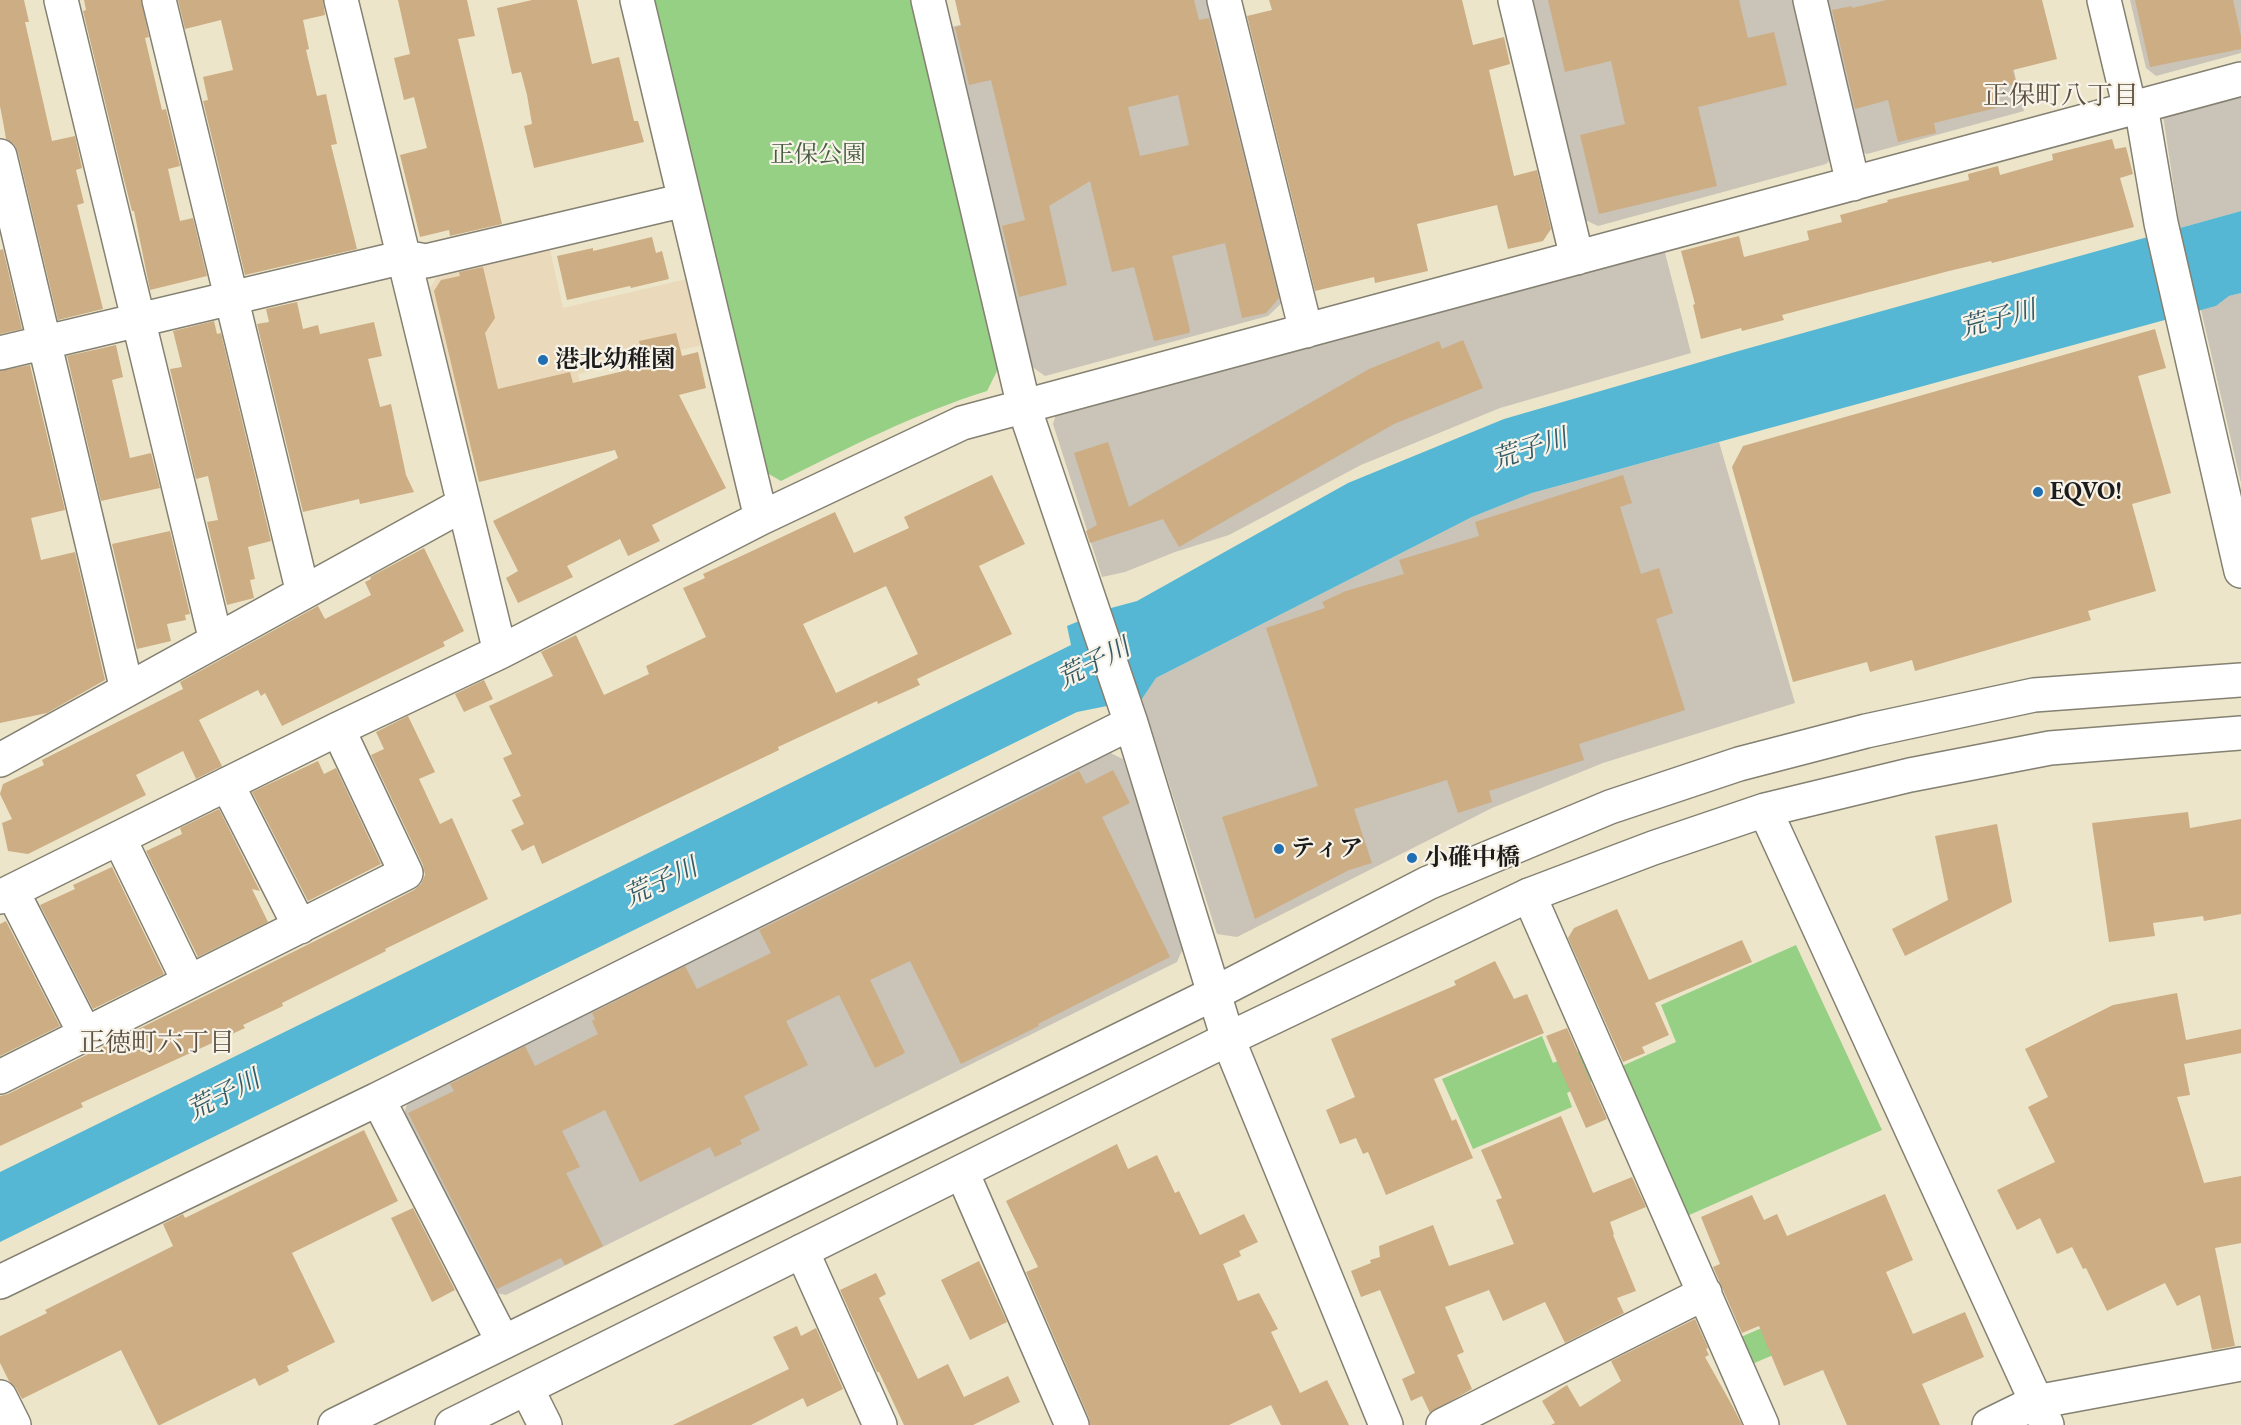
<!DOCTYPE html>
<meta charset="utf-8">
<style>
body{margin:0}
canvas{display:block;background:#ece5c9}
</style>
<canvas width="2241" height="1425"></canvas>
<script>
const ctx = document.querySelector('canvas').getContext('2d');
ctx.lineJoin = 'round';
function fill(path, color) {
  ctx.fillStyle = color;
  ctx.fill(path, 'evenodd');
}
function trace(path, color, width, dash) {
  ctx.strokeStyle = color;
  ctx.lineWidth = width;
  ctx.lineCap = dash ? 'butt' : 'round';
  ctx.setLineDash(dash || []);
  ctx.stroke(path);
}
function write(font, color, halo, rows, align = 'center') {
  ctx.font = font + ' "EB Garamond","Noto Serif JP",serif';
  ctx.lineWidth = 4.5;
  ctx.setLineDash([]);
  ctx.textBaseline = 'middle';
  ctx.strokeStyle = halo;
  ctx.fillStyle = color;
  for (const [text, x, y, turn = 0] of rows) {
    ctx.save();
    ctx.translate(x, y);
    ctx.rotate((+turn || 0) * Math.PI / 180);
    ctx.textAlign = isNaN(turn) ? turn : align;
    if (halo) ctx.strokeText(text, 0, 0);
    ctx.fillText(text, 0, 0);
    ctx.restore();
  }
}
const built = new Path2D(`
 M550,250l13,58 124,-29 15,66 -124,29 11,50 -121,29 -39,-163 8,-13z`);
const industrial = new Path2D(`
 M1065,0h148l74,298 -19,18 -223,60 -14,-10 -80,-339z
 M1533,0h267l36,154 -10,10 -228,62 -13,-6z
 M1821,0h175l28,111 -157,43 -11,-5z
 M2130,0h111v53l-85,23 -10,-8z
 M2241,95v116l-61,17 -17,-112z
 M1664,249l27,104 -191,55 -139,57 -132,70 -54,17 -50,20 -23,5 -49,-153 3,-10z
 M2241,293v190l-40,-173 15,-4 13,-10z
 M1719,442l76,261 -192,60 -111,45 -255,129 -20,-3 -75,-235 14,-21 316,-161 60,-24z
 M1104,750l19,9 61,187 -7,16 -671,333 -14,-3 -88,-179 7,-20z`);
const green = new Path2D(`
 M651,0h260l87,369 -11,22c-71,22 -139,57 -206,90l-19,-11z
 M1796,945l86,185 -195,86 -67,-149 56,-25 -15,-37z
 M1542,1036l11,27 29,-13 13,30 -28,13 5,14 -99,42 -31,-70z
 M1839,1294l12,28 -99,42 -11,-27z`);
const water = new Path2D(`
 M2241,211v82l-12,3 -13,10 -684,187 -60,24 -316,161 -14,21 -65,13 -1077,530v-70l1071,-527 -4,-19 44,-18 26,-7 211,-118 156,-64 231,-67z`);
const building = new Path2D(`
 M0,0h24l5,22h-4l27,119 23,-5 7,32 -6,2 8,33 -7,2 26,104 -45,11 -40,-168 -4,-8 -8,-5 -2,-12 -4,-21z
 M84,0h57l8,37 -4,1 17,72 4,-1 14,57 -12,3 12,52 13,-3 14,58 -57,14 -16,-79h-2l-13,-51 -36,-149 3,-1z
 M178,0h145l2,15 -22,5 6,29 -3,1 11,46 9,-2 11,50 -6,1 26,104 -112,26 -42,-174 5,-1 -5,-23 30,-7 -12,-50 -36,9z
 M398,0h69l8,36 -17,3 44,185 -52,12 -1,-6 -29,7 -20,-82 27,-7 -13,-51 -10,3 -10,-42 16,-4z
 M532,0h45l15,64 27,-7 15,64h4l6,21 -110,26 -10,-42 8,-2 -5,-29 -6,-23 -9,2 -15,-66z
 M955,0h239l5,20 10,-2 70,280 -13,15 -24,5 -17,-75 -53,13 18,74 -1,3 -35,8 -20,-74 -22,5 -22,-91 -41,25 18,79 -48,12 -17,-71 23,-6 -34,-140 -22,5 -14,-58 6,-1zM1178,95l11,50 -49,11 -12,-49z
 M1269,0h193l11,45 31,-8 6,27 -21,6 25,106 23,-6 14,59 -8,12 -35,8 -11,-44 -80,19 11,47 -53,12 -1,-6 -59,14 -68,-275 25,-6z
 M1548,0h191l9,38 26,-6 13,53 -89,22 19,79 -118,28 -19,-79 45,-11 -14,-63 -46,11z
 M1887,0h155l15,59 -44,11 3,14 -24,6 4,18 -62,15 2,10 -38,9 -10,-42 -33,9 -23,-99 20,-4v2z
 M2135,0h98l8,36v13l-91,18z
 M2112,139l3,10 11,-2 7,27 -13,4 14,49 -142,36 -1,-2 -42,10 -167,44 2,5 -42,11 -1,-3 -40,11 -8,-34 2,-1 -14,-53 58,-15 5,21 65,-17 -2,-9 35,-9 -2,-7 48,-13 -1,-2 82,-20 -1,-6 30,-8 2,9 53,-15 -1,-6z
 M652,237l4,16 6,-2 7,28 -38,9 -1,-2 -63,14 -10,-44 36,-8v3z
 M3,249l19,80 -22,5v-84z
 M483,267l12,51 -10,15 13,56 72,-17 3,11 72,-17 -6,-25 37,-8 6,23 16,-4 8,36 -27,7 47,93 -74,37 8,16 -32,15 -8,-17 -53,27 6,11 -55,26 -12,-25 12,-7 -25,-50 125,-63 -3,-8 -136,32 -45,-191 7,-11 19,-4 -1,-4z
 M297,302l6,27 15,-4 2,9 54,-12 8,34 -14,3 12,48 11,-3 15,71 8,17 -54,12 -1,-5 -56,13 -46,-188 12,-2 -3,-13z
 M214,321l3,13 4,-1 50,208 -23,6 7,32 -5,1 4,18 -27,7 -20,-83 11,-2 -10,-44 -12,3 -26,-110 12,-2 -9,-36z
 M2155,329l11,39 -28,8 33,117 -39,11 24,87 -68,20 3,9 -176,51 -3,-11 -42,12 -3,-10 -74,20 -61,-215 11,-21z
 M1463,340l20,48 -89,36 -215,123 -16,-28 -73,24 -4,-12 11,-6 -23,-72 34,-11 21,65 240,-138 70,-28 3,8z
 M116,345l7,32 -11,3 18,78 21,-5 9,35 -59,13 -34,-145z
 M30,365l35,145 -34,8 10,42 34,-8 30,128 -58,33 -47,10v-352z
 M992,475l33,69 -46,22 33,68 -95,45 3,6 -42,19 -1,-3 -99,46 1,3 -237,114 -8,-19 -12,6 -11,-21 13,-6 -12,-24 9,-4 -18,-38 9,-4 -23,-48 64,-30 -12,-24 35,-17 28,60 45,-21 -3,-8 60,-29 -23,-49 22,-10 -2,-4 132,-62 19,41 55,-25 -5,-11zM886,586l32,68 -82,39 -33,-69z
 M1623,475l9,28 -12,4 21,67 18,-6 14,45 -17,6 29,91 -106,34 5,16 -95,31 3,11 -34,11 -11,-33 -93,29 18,54 -23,7 -94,49 -33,-102 96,-31 -52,-158 59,-20 -3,-6 24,-11 58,-17 -5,-14 80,-24 -4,-14z
 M170,531l20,83 -5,1 1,5 -19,4 4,17 -34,8 -25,-105z
 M424,548l40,83 -21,11 2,4 -163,80 -17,-33 -4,3 -3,-6 -59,30 23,46 -26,13 -13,-28 -47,24 10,20 -118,59 -20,-3 -6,-28 10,-4 -12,-25 3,-10 41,-19 -2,-5 141,-71 -3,-7 138,-76 7,13 46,-24 -6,-13 6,-3 -1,-2z
 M484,680l9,19 -29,13 -9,-18z
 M408,716l27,56 -16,7 21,45 12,-6 36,81 -103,50 1,2 -104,52 1,3 -40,19 2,3 -164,75 2,4 -83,39v-50l8,-2 317,-158 89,-46 7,-6 4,-9 -2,-10 -52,-110 13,-6 -8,-17z
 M318,761l6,13 12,-6 45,96 -73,37 -56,-109z
 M1113,770l17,33 -28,14 68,140 -132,67 1,2 -78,38 -51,-103 -40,19 35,73 -30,15 -36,-73 -53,26 22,44 -64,31 16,34 -20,10 2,4 -27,13 -5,-10 -70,35 -35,-72 -43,21 18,36 -14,6 37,73 -38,19 -4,-7 -64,31 -89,-176 46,-22 -4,-7 75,-38 10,20 63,-32 -6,-13 3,-2 -3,-6 93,-47 12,23 74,-36 -12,-23 320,-159 7,13z
 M219,809l41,82 -8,-2 16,33 -70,35 -52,-106 36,-17 -2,-6z
 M2188,812l2,16 51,-9v95l-37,7 -1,-5 -50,7 2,13 -46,6 -17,-119z
 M1997,824l15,78 -107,54 -13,-27 56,-29 -13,-64z
 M112,867l52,107 -71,35 -53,-104 35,-16 -2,-4z
 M1617,909l32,71 93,-40 10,22 -97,41 14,32 -27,12 3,6 -22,9 -55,-124 6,-10z
 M6,921l54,105 -60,30v-132z
 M1495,961l19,38 13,-5 17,39 -110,46 18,42 4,-2 17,39 -87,37 -18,-43 -5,2 -7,-16 -16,6 -14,-34 29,-13 -24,-58 125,-54 -2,-4z
 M2177,993l9,47 55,-11v24l-57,11 6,31 -13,2 27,86 37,-7v67l-26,5 20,98 -23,4 -12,-55 -23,11 -12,-23 -58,28 -21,-43 -3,1 -11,-22 -15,7 -17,-36 -23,12 -20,-40 58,-28 -27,-55 20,-10 -23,-48 88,-44z
 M1567,1028l40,91 -21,9 -40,-92z
 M1561,1116l32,77 39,-16 14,30 -36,15 4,12 -1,1 23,56 -19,7 7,15 -59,30 -20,-41 -42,19 -14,-31 -44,17 19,45 -7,3 15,34 -42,24 -8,-17 -11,5 -9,-22 13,-6 -35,-83 -19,7 -10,-26 20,-8 -1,-3 10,-3 -1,-11 54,-21 16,41 65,-22 -18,-44 6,-2 -21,-48z
 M364,1130l34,71 -106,52 43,89 -48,24 2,5 -30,15 -4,-8 -95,47h-2l-37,-75 -99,49 -6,-11 -7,-7 -9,-18v-27l47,-23 -2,-3 128,-64 -10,-22 20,-10 2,4z
 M1117,1144l11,25 29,-14 18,38 4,-2 21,44 44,-21 14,28 -19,9 2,5 -18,8 15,37 21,-8 19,36 -7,3 29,61 27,-13 22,45h-68l-10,-20 -42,20h-139l-1,-7 -63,-146 12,-5 -32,-66z
 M1885,1194l28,66 -27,12 27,62 52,-22 19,45 -62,27 18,41h-93l-24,-55 -39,16 -25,-60 -17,7 -29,-66 7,-3 -19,-47 51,-22 12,25 13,-6 10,22z
 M413,1208l42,82 -23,12 -41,-84z
 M979,1261l28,61 -37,18 -29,-60z
 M876,1273l10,21 -7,4 39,81 30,-15 16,33 44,-21 12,26 -47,23h-69l-25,-53h-2l-37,-82z
 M1695,1319l13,29 -2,1 3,6 -4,2 28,50 9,18h-191l4,-2 -13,-22 25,-16 13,22 41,-26 -10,-20z
 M797,1326l4,10 15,-8 27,61 -36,18 -4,-9 -52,27h-78l116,-56 -16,-32z`);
const minor = new Path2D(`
 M61,0l155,641
 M159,0l144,593
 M341,0l159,652
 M637,0l124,518
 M928,0l96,407 107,316 97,316 158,386
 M1224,0l82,331
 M1515,0l62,258
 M1810,0l43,184
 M2104,0l26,109
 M2141,106l20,117 80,348
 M0,156l127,534
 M0,353l404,-96 22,4 259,-61
 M0,760l464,-256
 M227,784l73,143
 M119,838l70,144
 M12,891l73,143
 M1529,895l233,530
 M0,897l338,-168 162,-77 261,-134 201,-95 1279,-344
 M0,1077l406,-204 -68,-144
 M962,1172l110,253
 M802,1251l78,174
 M0,1282l378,-183
 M503,1342l-125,-243 753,-376
 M527,1389l18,36
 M0,1397l14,28
 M1443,1425l262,-132
 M1989,1425l47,-23 205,-38`);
const tertiary = new Path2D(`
 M1765,810l282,615
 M335,1425l880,-432 213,-110 182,-76 129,-43 127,-33 168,-36 207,-15
 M452,1425l776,-386 301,-144 124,-47 112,-38 145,-35 140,-27 191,-15`);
const markers = [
 [543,360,6,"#1f6fb2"],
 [2038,492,6,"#1f6fb2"],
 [1279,849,6,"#1f6fb2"],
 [1412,858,6,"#1f6fb2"]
];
const parkNames = [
 ["正保公園",818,155]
];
const poiNames = [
 ["港北幼稚園",555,360],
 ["EQVO!",2050,492],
 ["ティア",1291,849],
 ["小碓中橋",1424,858]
];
const neighbourhoodNames = [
 ["正保町八丁目",2061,97],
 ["正徳町六丁目",157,1044]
];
const waterNames = [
 ["荒子川",1998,320,-15],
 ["荒子川",1530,450,-18],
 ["荒子川",1094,664,-27],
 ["荒子川",661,883,-25],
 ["荒子川",224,1096,-27]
];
fill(built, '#ead9ba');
fill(industrial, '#cac3b8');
fill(green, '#95d085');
fill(water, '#55b7d3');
fill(building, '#cdad83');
trace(minor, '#848072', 36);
trace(tertiary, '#848072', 36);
trace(minor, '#fff', 33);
trace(tertiary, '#fff', 33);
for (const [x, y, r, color] of markers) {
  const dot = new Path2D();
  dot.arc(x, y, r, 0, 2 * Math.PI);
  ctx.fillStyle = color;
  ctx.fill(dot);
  trace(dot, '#f7f3e8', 2);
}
write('24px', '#465b41', '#f7f3e8', parkNames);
write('bold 24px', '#1c1c1c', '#f7f3e8', poiNames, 'left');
write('26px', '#5a4f40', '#f7f3e8', neighbourhoodNames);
write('italic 26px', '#335a65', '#f7f3e8', waterNames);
</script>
